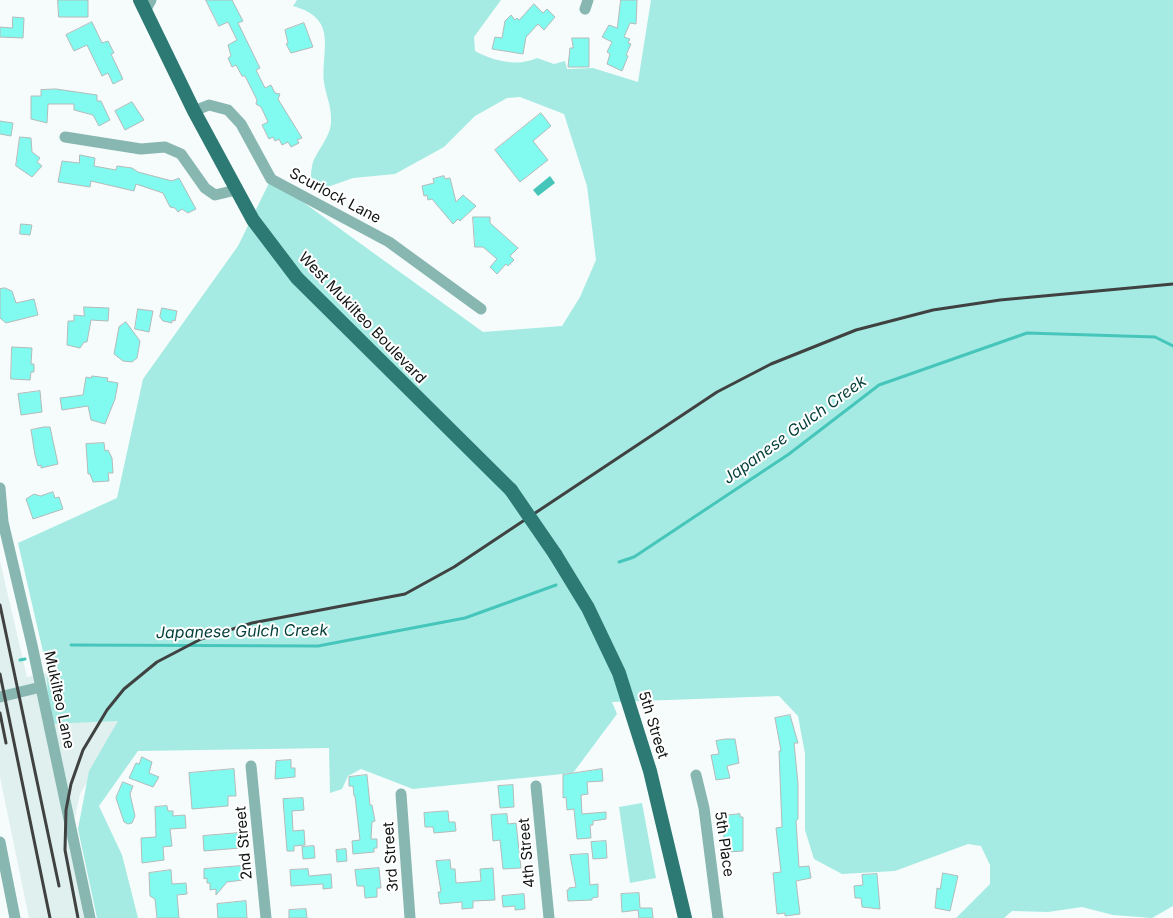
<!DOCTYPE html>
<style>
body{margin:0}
canvas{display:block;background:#f5fcfb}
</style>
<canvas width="1173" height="918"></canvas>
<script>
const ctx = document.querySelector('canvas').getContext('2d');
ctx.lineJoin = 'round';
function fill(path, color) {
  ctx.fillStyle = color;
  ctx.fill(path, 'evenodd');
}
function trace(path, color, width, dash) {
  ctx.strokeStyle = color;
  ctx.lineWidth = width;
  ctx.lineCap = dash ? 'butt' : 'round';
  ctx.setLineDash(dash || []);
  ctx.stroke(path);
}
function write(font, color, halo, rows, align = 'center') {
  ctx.font = font + ' Inter,sans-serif';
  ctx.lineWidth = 4;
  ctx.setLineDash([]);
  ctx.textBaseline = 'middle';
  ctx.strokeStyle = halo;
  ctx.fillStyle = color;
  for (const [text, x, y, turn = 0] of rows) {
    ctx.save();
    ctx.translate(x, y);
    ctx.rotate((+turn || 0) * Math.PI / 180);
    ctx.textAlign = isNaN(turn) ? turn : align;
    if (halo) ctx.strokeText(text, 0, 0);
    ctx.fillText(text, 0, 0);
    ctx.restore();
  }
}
const built = new Path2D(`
 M0,561l27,116 56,-12 43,53 -46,76 -10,46 17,78h-58l-29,-141z`);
const green = new Path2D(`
 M297,0h204l-27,37 1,14c18,10 43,16 62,7l17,6 11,-3 2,8 26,-1 45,14 13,-82h522v906l-21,12 -39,-3 -31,-8 -34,5 -36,-1 -8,7h-48l34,-34v-19l-9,-19 -13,-2 -73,27 -53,3 -28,-15 -9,-29v-76l-7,-38 -19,-20 -167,6 5,12 -44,59 -160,16 -52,-20 -13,7 -6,13 -12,4 -1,-45 -191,3 -39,55 23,49 16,63h-41l-19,-89 11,-58 29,-50 -70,3 -1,-55 -29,-126 99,-45 26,-119 95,-133 33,-67 212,153 79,-6 18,-29 16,-37 -9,-74 -23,-72 -44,-17 -13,1 -32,18 -31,31 -49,27 -42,4 -31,11 -11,-8c0,-6 0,-13 2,-19 5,-13 17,-25 18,-39 1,-17 -5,-26 -7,-41 -3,-33 15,-63 -31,-76z
 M642,803l14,75 -26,5 -11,-76z`);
const water = new Path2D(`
 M550,176l5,7 -17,13 -5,-6z`);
const stream = new Path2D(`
 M619,562l15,-5 155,-103 90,-69 148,-52 128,4 18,9
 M71,645l247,1 147,-28 91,-33
 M20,660l5,-1`);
const building = new Path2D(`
 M58,0h30v17h-29z
 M206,0h26l11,21 -5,2 22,45 -4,2 9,18 6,-3 4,8 5,1 -2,5 24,39 -5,2 2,3 -8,4 -3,-5 -6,3 -3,-6 -4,2 -2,-4 -4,2 -7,-14 6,-3 -7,-15 -5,-3 1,-4 -12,-24h-3l-6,-11 -4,2 -4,-9 3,-2 -3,-11 9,-5 -9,-18 -9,4z
 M621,0h16l-1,24 -6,-1 -6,14 6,2 -2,4 3,1 -5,11 2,1 -6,15 -15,-7 3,-10 -3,-2 5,-10 -10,-5 7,-12 8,3z
 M534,4l9,9 4,-4 8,8 -11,13 -6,-6 -12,13 -3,17 -31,-5 3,-12 7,1 3,-17 6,-6 4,5 2,-2 2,2z
 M13,17l11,1 -1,20 -23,-1v-10l12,1z
 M92,22l10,21 6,-2 6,12 -3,1 12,25 -10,5 -5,-11 -6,3 -15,-31 -13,6 -8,-16z
 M304,23l9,24 -22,6 -5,-9 2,-1 -3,-13z
 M572,38h17v29h-21l2,-19h3z
 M56,89l41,6v6h4l9,19 -11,6 -6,-11 -19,-5v-6h-26l-1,19 -16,-4v-23h10v-6z
 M132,102l12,18 -19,10 -10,-19z
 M541,113l10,13 -18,15 15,19 -28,22 -25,-32z
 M0,121l13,2 -2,13 -11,-2z
 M20,137l11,1 1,14 8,6 -3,4 5,4 -10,11 -16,-11z
 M80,155l15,3 -1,8 22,4 1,-4 15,2 6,4 34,9 7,-3 17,31 -8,4 -6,-4 -4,3 -3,-4 -5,-1 -7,-14 -27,-9 -2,7 -43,-10 -1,6 -32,-5 4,-21 17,2z
 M444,176l1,3 5,-1 6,24 7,-7 13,11 -16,15 -2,-2 -5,5 -21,-25 -4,1 -1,-5 -3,1 -2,-10 12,-3 -1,-4z
 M473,217h17v6l28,25 -8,8 4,4 -6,6 -2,-2 -9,10 -7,-7 7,-8 -14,-12h-8z
 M21,224l11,1 -2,10 -10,-1z
 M5,288l7,3 4,12 18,-4 4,16 -32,8 -6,-5v-29z
 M84,307l25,1 -1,13 -17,-1 -4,22h-3l-4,6 -13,-3 1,-24h6v-6l10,1z
 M162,308l15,3 -2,10 -3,-1v3l-9,-2 -3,-4z
 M138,309l15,2 -4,21 -14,-3z
 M126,322l14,19 -3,17 -5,4 -9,-1 -9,-7 5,-27z
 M12,347l20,1 -1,16h3v8h-3l-1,8 -19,-1z
 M92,376l16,2 -1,3 11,2 -3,16 -10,25 -14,-4 -3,-14 -26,4 -2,-12 23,-3 3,-18 5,1z
 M40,391l2,21 -21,3 -3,-21z
 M44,427h6l8,37 -17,4v-3l-3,1 -3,-11 -4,-25z
 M104,443l1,8 3,-1 4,8 1,15h-5l1,8 -16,1 -3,-8h-2l-2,-30z
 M53,492l2,6 4,-1 4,12 -30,10 -7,-20 8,-5 6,2z
 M790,715l8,28h-4l4,41v35l-2,2 3,46 10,-1 2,12 -15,3 4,33 -15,2v-3l-8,1 -4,-41 8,-1 -5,-44 6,-1 -3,-76h2l-6,-33z
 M726,739h9l4,24 -12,3 3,12 -14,2 -5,-25 8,-1 -3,-13z
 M142,757l10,5 -3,11 10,4 -6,10 -24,-9 7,-15 3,1z
 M291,760v8h4v9l-20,2 1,-18z
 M234,769l2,27h-8v10l-36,3 -3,-36z
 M602,769l1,12 -16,1 1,12 -7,1 1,19 24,-2v7l-13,2v4h-3l1,13 -14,1 -3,-30 -7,1 -1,-13 -3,1v-23z
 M367,775l3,30h2l3,16 -3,1 -1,17h6v9h-3v4l-21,2 -1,-13 8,-1 -5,-44h-1l-1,-10h-4v-9z
 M123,782l10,4 -3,8 5,22 -3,7 -4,1 -4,-2 -8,-24z
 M513,785l1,22 -14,1 -2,-22z
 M303,798l1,12 -12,1 1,20 11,-1 1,15 -11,1v5h-7l-4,-52z
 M167,806l1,5h5v5l12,-1 1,13 -16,1 2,17 -9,1 1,13 -22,3 -1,-25 15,-1 -1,-30z
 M445,811h3l1,11h6l1,9 -22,2 -1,-6h-8l-1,-14z
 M507,814l1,10 8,-1 5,45 -18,1 -3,-29 -7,1 -2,-26z
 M740,814v3h3v34l-16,1 -1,-11h-2l-1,-25z
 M239,833l1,15 -36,3 -1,-15z
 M606,841l1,17 -14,1 -2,-17z
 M314,846l1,12 -12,1 -1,-12z
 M346,849l1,12 -10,1 -1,-12z
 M588,854l2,31 8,-1v13l-6,1v2l-24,1 -1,-11h2v-2l7,-1 -6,-32z
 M450,860l1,9h4l1,14 25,-2 -1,-12 13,-1 2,32 -22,1v7l-11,1v-7l-22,2 -2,-12h3l-5,-31z
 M241,866l2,14 -16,2 -11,13v-6l-6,1v-7h-3v-5l-3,1v-10z
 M379,868l2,20h-4v9l-12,1 -1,-12h-7l-2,-16z
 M308,869l1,7 22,-2 1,14 -9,1v-5l-32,2 -1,-16z
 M171,870l1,14 14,-1 1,11 -10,1 2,23h-22l-2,-19 -5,-3 -1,-23z
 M943,873l15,3 -8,35 -15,-3 2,-20 3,1z
 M877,874l3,35 -18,-2 -1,-9h-6l-1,-12 9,-1 -1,-10z
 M639,893l1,15h12l1,10h-14l-1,-8 -16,2 -1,-18z
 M524,894l1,15 -10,1v-4l-12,1 -1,-11z
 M246,901l1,17h-29l-1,-14z
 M306,909l1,9h-18v-8z`);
const minor = new Path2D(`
 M585,9l3,-9
 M145,11l6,-11
 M194,111l15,-6 19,5 13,14 30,55 118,63 92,67
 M65,137l76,12 24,-2 16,7 24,34 10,7 21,-5
 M0,488l3,34 29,123 58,273
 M0,697l41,-10
 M251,766l15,152
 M696,775l8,33 14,110
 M536,786l13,132
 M401,794l9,124
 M0,842l15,76`);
const major = new Path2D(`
 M140,0l54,111 59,109 44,58 214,212
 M555,554l33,54 31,65 31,98 35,147`);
const rail = new Path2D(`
 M0,605l59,281
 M0,674l50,244
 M0,713l6,30
 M78,918l-13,-68 1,-40 5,-26 12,-34 24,-40 17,-21 33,-27 44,-23 51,-16 153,-29 49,-27 263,-175 54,-28 85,-34 77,-20 67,-10 173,-16`);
const majorBridge = new Path2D(`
 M511,490l44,64`);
const streetNames = [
 ["Scurlock Lane",335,196,28],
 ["West Mukilteo Boulevard",362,318,46],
 ["Mukilteo Lane",59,700,78],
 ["5th Street",653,725,73],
 ["2nd Street",244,843,-95],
 ["5th Place",724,844,82],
 ["4th Street",527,853,-95],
 ["3rd Street",391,857,-94]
];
const waterNames = [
 ["Japanese Gulch Creek",795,430,-36],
 ["Japanese Gulch Creek",242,632,-1]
];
fill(built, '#dff0ee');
fill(green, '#a6ebe3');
fill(water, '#46c6bb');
trace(stream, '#46c6bb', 3);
fill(building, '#81fbf0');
trace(building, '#b3bbba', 1);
trace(minor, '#88b7b2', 11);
trace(major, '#2c7a73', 14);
trace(rail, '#3f4241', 3);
trace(majorBridge, '#2c7a73', 14);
write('15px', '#111413', '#fff', streetNames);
write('italic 16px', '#023e3a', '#fff', waterNames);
</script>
